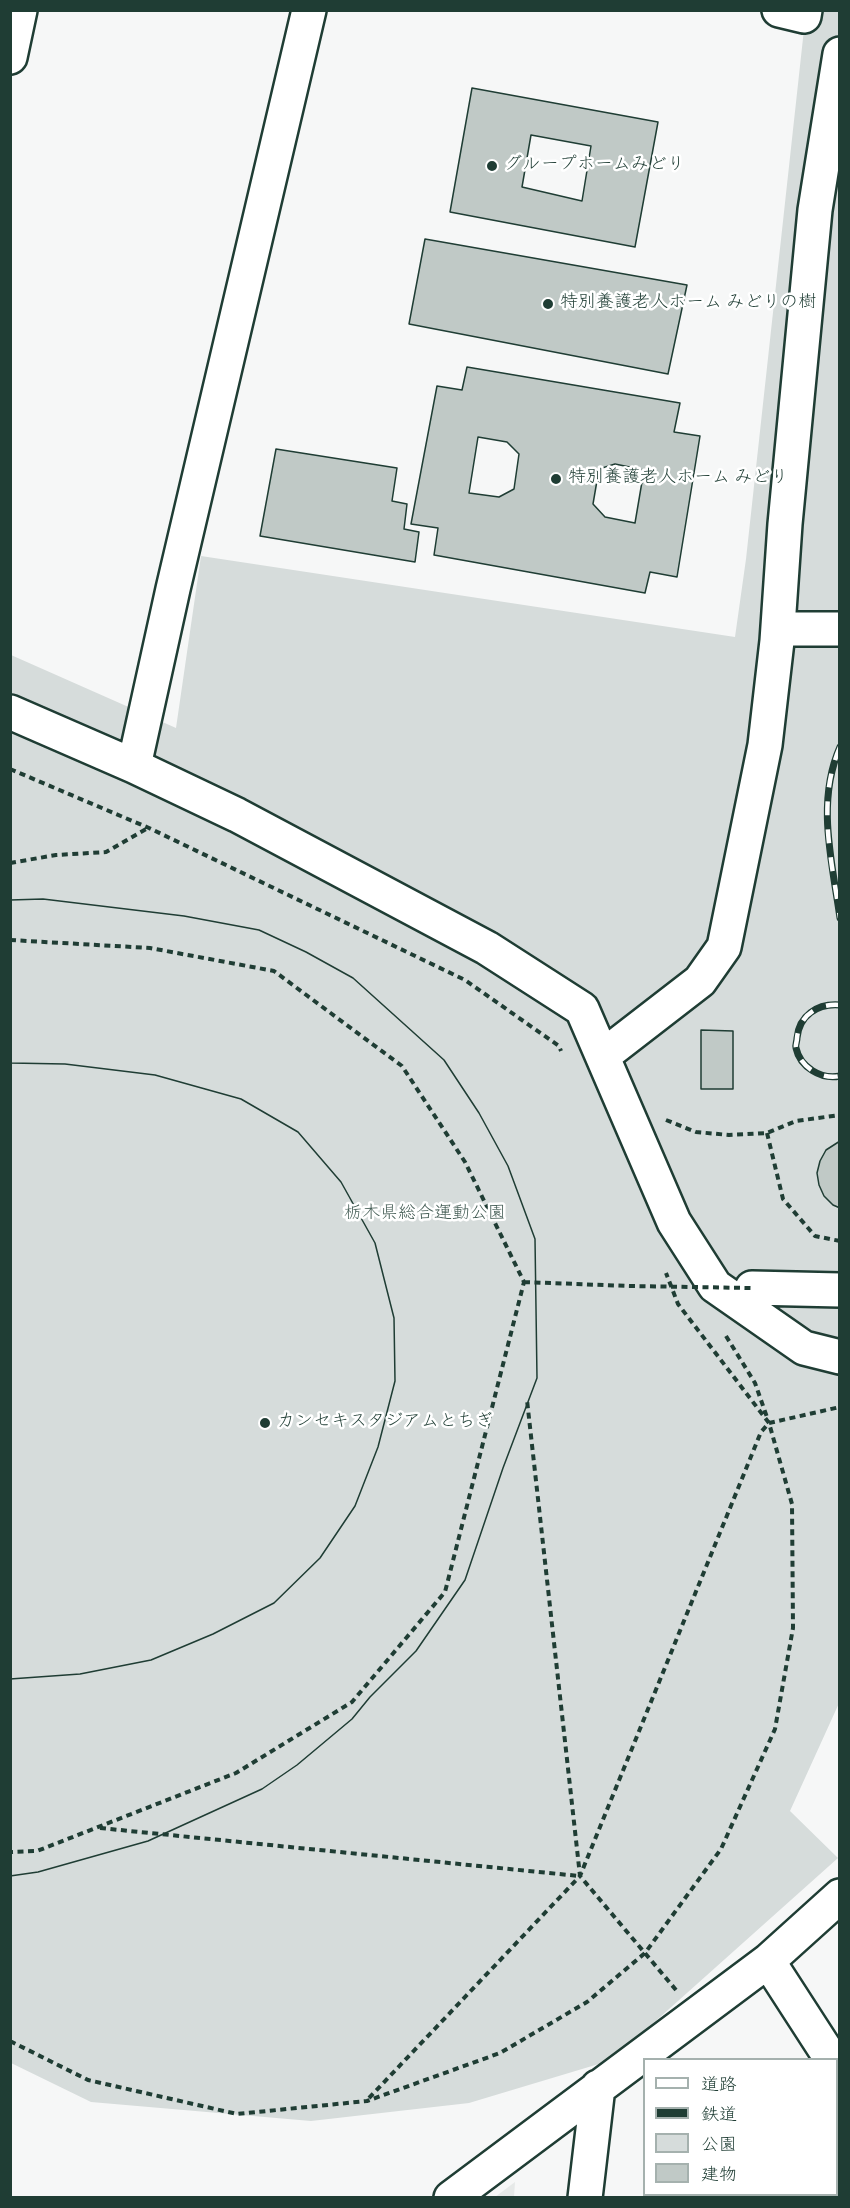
<!DOCTYPE html>
<meta charset="utf-8">
<style>
body{margin:0}
#map{position:relative;width:850px;height:2208px;overflow:hidden;background:#f6f7f7;font-family:"Gochi Hand","Klee One",sans-serif}
canvas{display:block}
.frame{position:absolute;inset:0;border:12px solid #1f3d34;pointer-events:none}
.legend{position:absolute;left:643px;top:2058px;width:195px;height:138px;box-sizing:border-box;background:#fff;border:2px solid #a5b1ae;margin:0;padding:8px 10px;list-style:none;font-size:18px;color:#1f3d34}
.legend li{display:flex;align-items:center;gap:12px;height:30px}
.legend b{width:30px;border:2px solid #a5b1ae}
</style>
<div id="map">
<canvas width="850" height="2208"></canvas>
<div class="frame"></div>
<ul class="legend">
<li><b style="height:8px;background:#fff"></b>道路</li>
<li><b style="height:8px;background:#1f3d34"></b>鉄道</li>
<li><b style="height:16px;background:#d6dcdb"></b>公園</li>
<li><b style="height:16px;background:#c0c9c6"></b>建物</li>
</ul>
</div>
<script>
const ctx = document.querySelector('canvas').getContext('2d');
ctx.lineJoin = 'round';
function fill(path, color) {
  ctx.fillStyle = color;
  ctx.fill(path, 'evenodd');
}
function trace(path, color, width, dash) {
  ctx.strokeStyle = color;
  ctx.lineWidth = width;
  ctx.lineCap = dash ? 'butt' : 'round';
  ctx.setLineDash(dash || []);
  ctx.stroke(path);
}
function write(font, color, halo, rows, align = 'center') {
  ctx.font = font + ' "Gochi Hand","Klee One",sans-serif';
  ctx.lineWidth = 5;
  ctx.setLineDash([]);
  ctx.textBaseline = 'middle';
  ctx.strokeStyle = halo;
  ctx.fillStyle = color;
  for (const [text, x, y, turn = 0] of rows) {
    ctx.save();
    ctx.translate(x, y);
    ctx.rotate((+turn || 0) * Math.PI / 180);
    ctx.textAlign = isNaN(turn) ? turn : align;
    if (halo) ctx.strokeText(text, 0, 0);
    ctx.fillText(text, 0, 0);
    ctx.restore();
  }
}
const built = new Path2D(`
 M515,2182l-1,15h-19z`);
const green = new Path2D(`
 M806,11h33l1,1690 -50,110 48,47 -226,202 -143,43 -158,18 -220,-19 -80,-39v-1408l165,73 25,-172 534,81 11,-78z`);
const building = new Path2D(`
 M472,88l186,34 -23,125 -185,-35zM531,135l60,11 -9,55 -60,-14z
 M425,239l262,46 -19,89 -259,-50z
 M467,367l213,36 -6,29 26,4 -23,141 -27,-5 -5,21 -211,-38 4,-27 -27,-4 26,-138 25,4zM478,437l29,5 12,12 -5,35 -15,8 -30,-4zM615,464l29,6 -9,53 -30,-6 -12,-13 6,-35z
 M276,449l121,19 -5,33 15,3 -3,25 15,3 -4,30 -155,-26z
 M43,899l141,17 75,14 47,22 47,26 91,82 35,53 29,53 27,73 2,139 -34,90 -38,112 -49,71 -46,46 -18,22 -55,46 -35,24 -114,52 -110,31 -28,4v-197l70,-5 71,-14 62,-26 61,-31 46,-45 35,-52 23,-59 17,-66 -1,-63 -19,-75 -34,-61 -43,-50 -57,-33 -86,-24 -90,-11 -55,-1v-163z
 M43,899l141,17 75,14 47,22 47,26 91,82 35,53 29,53 27,73 2,139 -34,90 -38,112 -49,71 -46,46 -18,22 -55,46 -35,24 -114,52 -110,31 -28,4v-197l70,-5 71,-14 62,-26 61,-31 46,-45 35,-52 23,-59 17,-66 -1,-63 -19,-75 -34,-61 -43,-50 -57,-33 -86,-24 -90,-11 -55,-1v-163z
 M701,1030l32,1v58h-32z
 M840,1141v67l-7,-3 -9,-9 -5,-11 -2,-12 3,-12 6,-11z`);
const path = new Path2D(`
 M10,769l139,59 316,152 94,66 2,5
 M10,863l46,-8 50,-3 42,-24
 M10,940l140,8 124,23 128,95 63,96 59,120 -79,310 -93,110 -116,71 -199,78 -27,1
 M666,1120l30,12 33,3 38,-2 29,-12 44,-6
 M767,1133l16,66 32,37 25,5
 M524,1282l105,4
 M726,1336l29,47 13,37
 M100,1828l479,48
 M676,1990l-96,-114 181,-444 8,-9 71,-16
 M10,2041l78,39 149,34 130,-13 133,-48 87,-51 58,-49 76,-104 54,-120 18,-101 -1,-124 -23,-81 -91,-119 -12,-31
 M369,2098l211,-222 -53,-476`);
const minor = new Path2D(`
 M779,10l25,6 1,-6
 M10,57l10,-47
 M778,629h62
 M10,712l124,54 103,49 250,133 95,61 92,213 41,64 89,62 36,9
 M134,766l39,-177 136,-579
 M603,1056l97,-75 24,-34 41,-202 12,-104 8,-117 30,-314 25,-156
 M752,1288l88,2
 M768,1961l64,99
 M836,2184h4
 M451,2198l317,-237 72,-65
 M585,2198l13,-111`);
const rail = new Path2D(`
 M840,747c-24,55 -8,114 0,171
 M840,1005c-23,-2 -41,11 -43,33 0,4 -2,7 -1,10 4,19 25,32 44,28`);
const pathBridge = new Path2D(`
 M629,1286l123,2`);
const markers = [
 [492,166,6,"#1f3d34"],
 [548,304,6,"#1f3d34"],
 [556,479,6,"#1f3d34"],
 [265,1423,6,"#1f3d34"]
];
const poiNames = [
 ["グループホームみどり",504,166],
 ["特別養護老人ホーム みどりの樹",560,304],
 ["特別養護老人ホーム みどり",568,479],
 ["カンセキスタジアムとちぎ",277,1423]
];
const parkNames = [
 ["栃木県総合運動公園",425,1215]
];
fill(built, '#e6e9e8');
fill(green, '#d6dcdb');
fill(building, '#c0c9c6');
trace(building, '#1f3d34', 1.5);
trace(minor, '#1f3d34', 38);
trace(path, '#1f3d34', 4, [6, 4.5]);
trace(minor, '#fff', 33);
trace(rail, '#1f3d34', 7);
trace(rail, '#fff', 4.5, [14]);
trace(pathBridge, '#1f3d34', 4, [6, 4.5]);
for (const [x, y, r, color] of markers) {
  const dot = new Path2D();
  dot.arc(x, y, r, 0, 2 * Math.PI);
  ctx.fillStyle = color;
  ctx.fill(dot);
  trace(dot, '#fff', 2);
}
write('18px', '#1f3d34', '#fff', poiNames, 'left');
write('18px', '#445d55', '#fff', parkNames);
</script>
